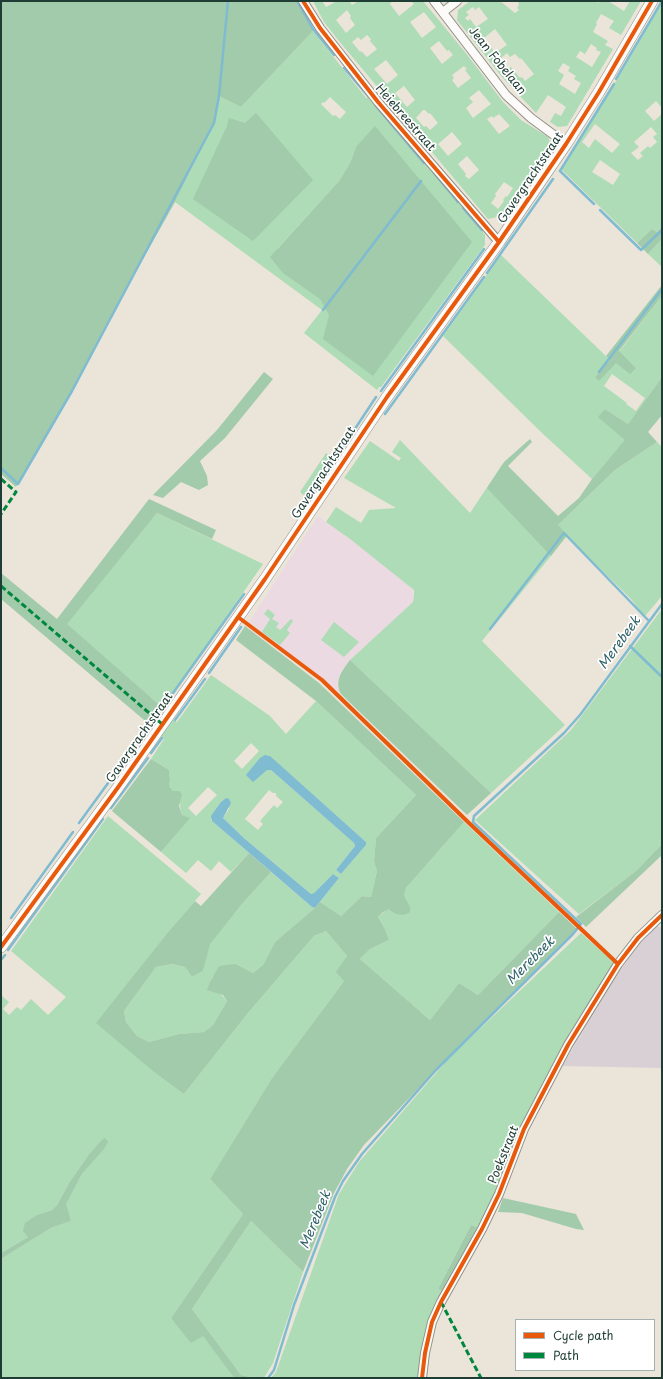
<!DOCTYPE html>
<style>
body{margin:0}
#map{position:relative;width:663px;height:1379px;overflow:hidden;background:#ebe4d8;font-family:"Playpen Sans",sans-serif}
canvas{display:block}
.frame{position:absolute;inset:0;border:2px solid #1f3d34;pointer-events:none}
.legend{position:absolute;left:515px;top:1319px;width:140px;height:52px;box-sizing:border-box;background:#fff;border:1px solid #a5b1ae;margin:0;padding:5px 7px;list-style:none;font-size:12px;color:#1f3d34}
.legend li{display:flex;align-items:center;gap:8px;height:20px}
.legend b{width:20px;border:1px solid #a5b1ae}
</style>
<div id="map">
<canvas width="663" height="1379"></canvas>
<div class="frame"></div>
<ul class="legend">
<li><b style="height:5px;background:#e8590c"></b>Cycle path</li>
<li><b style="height:5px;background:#00873e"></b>Path</li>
</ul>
</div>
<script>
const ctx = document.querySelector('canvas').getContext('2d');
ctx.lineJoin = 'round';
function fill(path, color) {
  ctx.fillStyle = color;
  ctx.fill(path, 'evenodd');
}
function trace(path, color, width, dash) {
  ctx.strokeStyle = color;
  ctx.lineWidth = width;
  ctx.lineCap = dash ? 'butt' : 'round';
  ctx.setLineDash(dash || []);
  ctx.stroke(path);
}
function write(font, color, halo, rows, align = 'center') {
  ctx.font = font + ' "Playpen Sans",sans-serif';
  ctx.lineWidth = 3.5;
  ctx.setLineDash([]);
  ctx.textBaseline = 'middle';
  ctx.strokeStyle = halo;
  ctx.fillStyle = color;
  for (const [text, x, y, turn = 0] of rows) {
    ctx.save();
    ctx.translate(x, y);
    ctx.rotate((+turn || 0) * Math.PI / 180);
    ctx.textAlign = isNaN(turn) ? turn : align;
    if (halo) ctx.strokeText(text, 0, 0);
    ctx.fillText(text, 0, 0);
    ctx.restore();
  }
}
const built = new Path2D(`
 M318,516l32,23 58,46 5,5 1,6 -1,6 -63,58 -8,10 -4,10 -1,5 4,9 -92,-72z`);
const industrial = new Path2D(`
 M656,925l6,3v140l-100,-2 51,-85 30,-44z`);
const green = new Path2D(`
 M313,1h9l4,6 11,-6h15l-2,1 2,3 6,-4h34l-2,3 9,12 15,-12 -3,-3h12l42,51 38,50 18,18 27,17 4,11 -46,67 -18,4 -149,-178 -15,-19zM347,10l4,6 -1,2 5,7 -9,8 -10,-13zM424,12l12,15 -14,11 -12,-16zM367,35l4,4 -1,2 7,8 -10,8 -6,-6 -1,1 -8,-10 6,-5 3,3zM439,41l8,10 2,-1 4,5 -11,9 -12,-16zM386,60l12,15 -11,9 -13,-15zM464,66l3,3 -2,1 6,8 -13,10 -6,-8 2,-2 -2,-3zM404,86l11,14 -8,7 -12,-14zM479,90l12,14 -18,14 -7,-10 7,-6 -4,-4zM423,110h2l4,4 1,-1 8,10 -8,7 -4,-4 -2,1 -8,-9zM499,114l11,12 -11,8 -12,-15 5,-3 1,2zM452,132l10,12 -14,12 -10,-12zM467,156l12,14 -10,9 -4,-3 1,-2 -8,-10zM504,182l9,6 -6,9 -1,-1 -3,4 1,1 -6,8 -7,-6 5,-7 -1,-2z
 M470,1h30l15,12 4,-3 -2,-2 2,-3 -1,-2 2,-2h75l3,2 1,-2h9l16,10 6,-10h11l-20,34 -12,-7 5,-7 -13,-7 -5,9 1,1 -4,8 15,9 -3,4 8,4 -46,77 -9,1 -8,-5 5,-9 6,3 5,-9 -18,-12 -12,18 -34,-36 -45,-57 1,-10zM473,7l2,3 4,-3 9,12 -12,8 -6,-8 -2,2 -3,-3 4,-3 -3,-3zM495,29l12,16 -12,8 -11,-15zM591,44l6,4 -1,2 5,2 -9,15 -16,-10 4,-6 5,3zM507,53l3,4 5,-3 5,5 1,-1 13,16 -9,7 -3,-4 -2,1 -9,-11 -3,2 -8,-10zM563,63l7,4 -2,4 8,5 -2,3 7,4 -6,11 -16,-10 5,-9 -6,-4z
 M662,1v107l-6,-7 -11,10 9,10 8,-7v113l-5,5 -5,-3 -15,14 -75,-73 74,-122zM595,124l25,20 -8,9 -17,-14 -6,9 -7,-6zM651,127l6,7 -4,3 4,5 -7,6 -2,-2 -8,7 3,3 -5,4 -7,-7 8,-6 -5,-5zM600,160l20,14 -7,11 -21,-13z
 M313,31l53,67 4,-2 91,106 24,33v10l-104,142h-2l-2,3 -73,-57 18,-23 -147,-108 39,-79 5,-27 22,11zM330,97l16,15 -6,7 -5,-4 -2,1 -12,-12 2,-2 1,1zM356,147l17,229 -71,-122 -25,-5 62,-68 11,-18z
 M662,239v28l-14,-13z
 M501,255l109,105 -15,17 21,-14 20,5 -17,-16 43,-56v81l-34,47 -23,-15 -6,8 27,23 -34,39 -51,-47 -98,-96zM612,374l33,24 -9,13 -10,-7 1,-1 -23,-17z
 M400,440l70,73 32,-48 56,60 57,-55 42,-28 5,5v149l-17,20 -6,-6 -7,-10 -65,-64 -85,105 83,84 -74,68 -141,-133 63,-58 1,-6v-6l-64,-51 -24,-17 10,-15 25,16 8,-13 27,-2 -52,-30 26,-37 29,20 2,-3 -9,-6z
 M326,453l7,5 -27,39 -6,-5z
 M157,513l106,51 -100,144 -97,-84z
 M268,609l7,6 -3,4 7,4 -3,4 4,3 11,-11 2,2 -6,9 3,3 -10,12 -18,-13 8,-13 -6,-5z
 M662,609v235l-25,26 -58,44 -104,-94 96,-90z
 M334,622l25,20 -15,15 -23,-17z
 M211,675l59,41 16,18 30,-33 100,94 -40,43 -2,24 3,9 -6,26 -9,-1 -21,20 -21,-14 19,-24 -6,-4 -19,19 -3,1 -66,-55 -22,-21 6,-9 -3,-11 -5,4 -10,18 38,33 -18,19 -12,-11 -8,10 -13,-11 -12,13 -25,-21 28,-34 -7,-3c-3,-9 -1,-15 -3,-24h-6l-4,-5 1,-6 -1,-10 -18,-11 13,-20 -4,-4 12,-16 5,3zM251,743l8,8 -17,18 -8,-8zM268,755l98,87v3l-25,29 -5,-4 19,-24 -1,-3 -83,-73h-4zM208,787l9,8 -21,21 -8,-8zM269,790l4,3h3v3l7,6 -6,6 -3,-3 -14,16 3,3 -5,6 -13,-11z
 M108,816l93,78 -33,38 -71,91 87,71 64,-81 66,-77 12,-5 21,25 -3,25 -72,97 -62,101 33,35 -72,104 32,17 31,43h-233v-119l50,-31 20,-7 -6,-16 17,-31 22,-26 -17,9 -18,26 -12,22 -5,5 -15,5 -9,22 -27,16v-258l8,7 -6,7 6,6 8,-8 4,3 10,-11 17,16 18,-18 -55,-46z
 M464,822l95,90 -81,83 -19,-12 -29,37 -70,-61 10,-10 19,-9 -4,-11 -7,-12 26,-21 2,-8z
 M271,872l41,35 3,1 -40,34 -12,23 -10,8 -17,-9 -23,12 -3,6 17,19 -14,24 -9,7 -25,2 -30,8 -12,-6 -11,-14 -2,-11 32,-44 16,-3 13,3 7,10 11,-6 6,-27 33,-40z
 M581,933l33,30 -44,69 -47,92 -28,71 -16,33 -8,-3 -33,64 5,2 -24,87h-148l5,-6 63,-178 20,-32 90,-104z
 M251,1221l52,51 -30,91 -9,15h-10l-13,-3 -49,-66z`);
const forest = new Path2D(`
 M1,1h296l14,23 2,7 -72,76 -22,-11 -5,27 -39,79 -69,123 -34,66 -56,96 -15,-13z
 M256,113l57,67 -60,61 -60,-42 34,-73 2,-8 16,5z
 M375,126l97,116 -99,134 -50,-37 6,-24 -9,-16 -37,-26 -13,-16 69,-76 11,-18 6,-16z
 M662,227v12l-14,15 -11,-11 15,-14 5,3z
 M662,285v11l-43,55 17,17 -6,6 -14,-11 -17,18 -4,-4 15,-17 -4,-4z
 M264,372l9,7 -48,59 -25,23 7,15 1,9 -9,5 -18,-8 -18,16 -10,-3 64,-65z
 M662,377v38l-14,17 9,10 -42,28 -57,55 9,10 -16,21 -64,-68 17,-26 26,-23 2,3 -24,24 50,50 21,-18 13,-19 33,-39 -27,-23 7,-8 23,15z
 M149,499l67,31 -4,9 -55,-26 -90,111 96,84 -13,17 -149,-126v-26l56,46z
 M245,626l74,57 145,139 -58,66 -2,8 6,11v5c-8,5 -15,3 -21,-3l-7,4 -4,4 7,12 4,11 -19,9 -10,10 70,61 29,-37 19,12 81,-83 18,17 -108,107 -105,109 -17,24 -13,24 -31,79 -52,-51 -59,88 49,66 13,3h-20l-31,-42 -12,7 -20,-25 72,-104 -33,-35 62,-101 72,-97 -8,-9 11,-16 -21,-25 -12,5 -66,77 -64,81 -31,-23 -57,-48 72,-91 27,-31 6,5 48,-53 22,19 -29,32 -32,40 -7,27 -11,6 -7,-10 -13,-3 -16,3 -32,44 2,11 11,14 12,6 30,-8 25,-2 9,-7 14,-24 -4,-6 -16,-5 3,-8 9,-16 17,-2 17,9 10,-8 12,-23 41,-35 4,-5 21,14 21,-20 9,1 6,-26 -3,-9 2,-24 40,-43 -100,-94 -80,-61z
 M350,660l141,133 -24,22 -126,-121c-7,-14 1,-23 9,-34z
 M151,759l18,11 1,10 -1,6 4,5h6l3,3 -3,12 3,9 8,3 -29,34 -49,-41z
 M662,844v11l-76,72 -10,-10 61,-47z
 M105,1138l3,4 -4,7 -22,25 -16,30 5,17 -20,7 -50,31v-6l27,-16 -5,-6 2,-8 12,-8 15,-5 5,-5 12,-22 18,-26 14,-16z
 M503,1198l73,16 8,16 -8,-1 -54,-16 -24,-1z
 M471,1225l8,3 -36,63 -5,-2z`);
const water = new Path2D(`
 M265,755l5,1 96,86v3l-25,29 -5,-4 19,-24 -1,-3 -83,-73h-4l-14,12 -7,-7 14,-17z
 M226,798l3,1 2,4 -8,15 22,21 66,55 3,-1 19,-19 6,4 -24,30 -3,-1 -100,-86 -1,-5 10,-14z`);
const stream = new Path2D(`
 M297,1l16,28 21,26
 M344,68l24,28
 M616,79l46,-78
 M376,106l48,57
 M434,173l24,29
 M594,204l-34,-33 54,-87
 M463,208l19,22
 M600,210l41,40 21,-20
 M487,273l66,-94
 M323,310l98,-129
 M599,372l63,-83
 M381,391l103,-142
 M385,414l99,-137
 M1,468l17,16 54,-93 142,-268 5,-27 9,-95
 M306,503l70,-106
 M490,629l74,-96 84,87
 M630,646l32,31
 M209,673l32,-46
 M158,714l86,-120
 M175,720l30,-41
 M151,753l11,-15
 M128,754l21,-28
 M111,808l37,-50
 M79,823l48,-66
 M11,918l62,-86
 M8,950l95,-131
 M1,960l4,-5
 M268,1378l6,-8 20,-65 41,-108 8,-16 19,-27 74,-84 137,-136 8,-10 -108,-102 1,-6 90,-83 16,-18 82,-111`);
const street = new Path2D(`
 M303,1l17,27 58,74 121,140
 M434,1l72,94 25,23 35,26
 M443,12l14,-11
 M422,1378l3,-25 7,-31 9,-20 41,-73 17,-35 25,-65 44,-84 50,-81 20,-26 24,-23`);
const secondary = new Path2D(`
 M1,947l118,-161 146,-207 122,-182 112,-155 67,-98 33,-52 53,-91`);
const quiet = new Path2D(`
 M1,479l15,13 -15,22
 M1,586l161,138
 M441,1302l40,76`);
const cycleway = new Path2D(`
 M303,1l17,27 58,74 121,140
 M238,617l84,63 147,143 149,141
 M1,947l118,-161 146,-207 122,-182 112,-155 67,-98 33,-52 53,-91
 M422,1378l3,-25 7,-31 9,-20 41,-73 17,-35 25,-65 44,-84 50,-81 20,-26 24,-23`);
const streetNames = [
 ["Jean Fobelaan",497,61,51],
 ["Heiebreestraat",405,118,49],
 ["Gavergrachtstraat",531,178,-56],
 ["Gavergrachtstraat",324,473,-57],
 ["Gavergrachtstraat",140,738,-55],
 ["Poekstraat",504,1155,-68]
];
const waterNames = [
 ["Merebeek",620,643,-54],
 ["Merebeek",531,961,-45],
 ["Merebeek",316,1220,-68]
];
fill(built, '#ebdae2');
fill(industrial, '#d9d0d6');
fill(green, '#addcb7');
fill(forest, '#a1cbaa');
fill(water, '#7fbbd1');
trace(stream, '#7fbbd1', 2.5);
trace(street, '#90928a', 10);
trace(secondary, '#90928a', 12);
trace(street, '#fcfbf9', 8);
trace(secondary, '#fcfbf9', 11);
trace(quiet, '#00873e', 3, [6, 3]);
trace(cycleway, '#e8590c', 4);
write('12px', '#1f3d34', '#fff', streetNames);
write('italic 13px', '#30636a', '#fff', waterNames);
</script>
